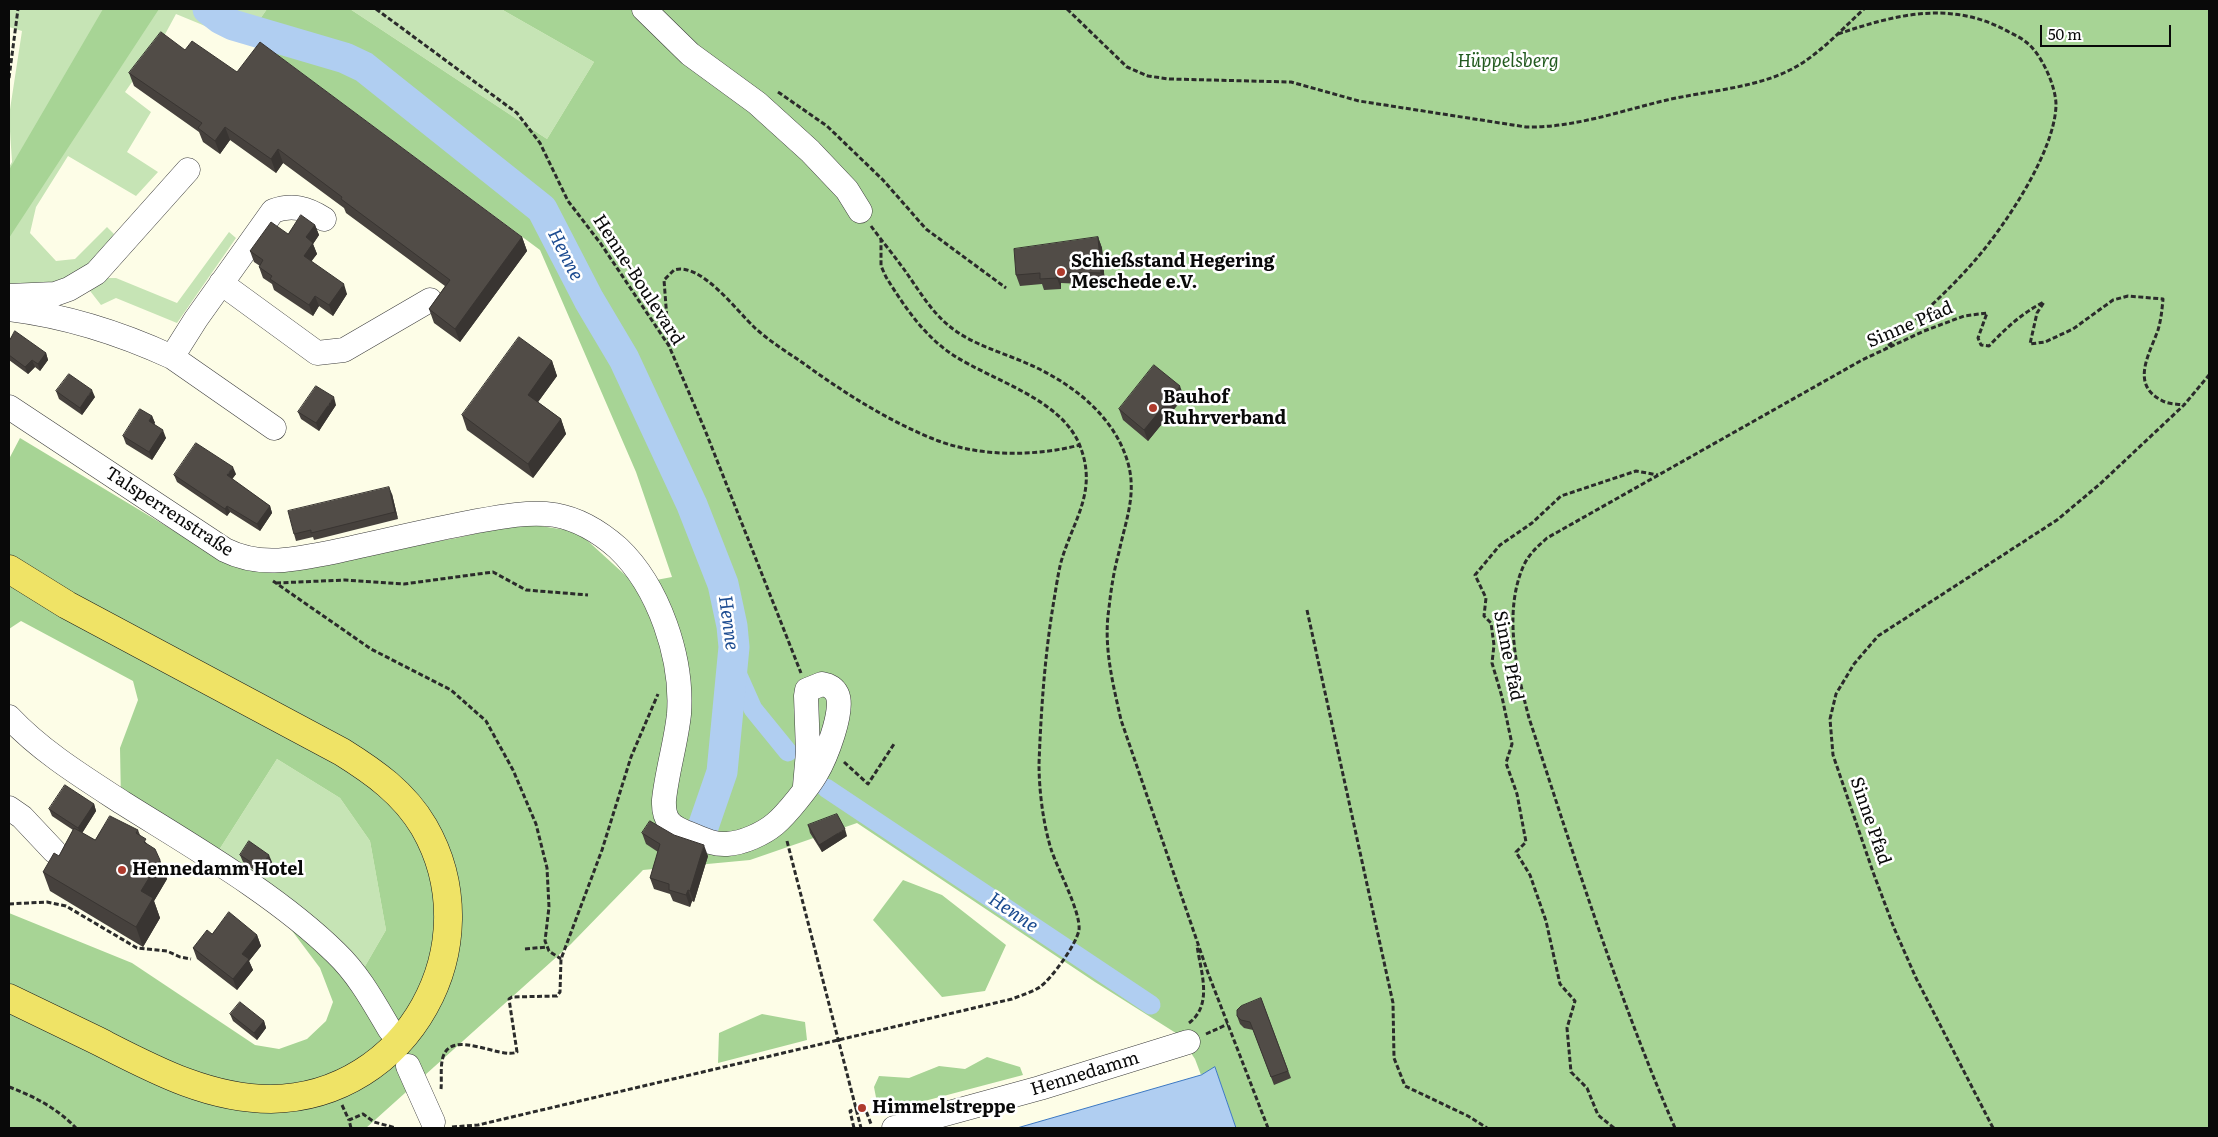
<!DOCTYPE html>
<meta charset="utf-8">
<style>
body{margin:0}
#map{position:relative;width:2218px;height:1137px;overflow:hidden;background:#fdfde7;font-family:Literata,serif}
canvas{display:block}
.frame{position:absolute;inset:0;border:10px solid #090909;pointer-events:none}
.scale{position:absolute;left:2040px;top:25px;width:131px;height:22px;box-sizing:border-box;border:2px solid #090909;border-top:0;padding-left:6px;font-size:15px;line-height:18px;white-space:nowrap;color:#090909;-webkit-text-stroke:4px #fff;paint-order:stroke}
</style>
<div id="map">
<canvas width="2218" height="1137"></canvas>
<div class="frame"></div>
<div class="scale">50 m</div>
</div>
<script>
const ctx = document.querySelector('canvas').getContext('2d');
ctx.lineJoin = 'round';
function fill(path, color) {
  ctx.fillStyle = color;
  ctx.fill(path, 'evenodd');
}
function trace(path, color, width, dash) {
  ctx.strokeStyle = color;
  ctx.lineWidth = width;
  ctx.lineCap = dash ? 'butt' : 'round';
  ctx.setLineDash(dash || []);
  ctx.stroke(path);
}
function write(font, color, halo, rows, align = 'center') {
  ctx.font = font + ' Literata,serif';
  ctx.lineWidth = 5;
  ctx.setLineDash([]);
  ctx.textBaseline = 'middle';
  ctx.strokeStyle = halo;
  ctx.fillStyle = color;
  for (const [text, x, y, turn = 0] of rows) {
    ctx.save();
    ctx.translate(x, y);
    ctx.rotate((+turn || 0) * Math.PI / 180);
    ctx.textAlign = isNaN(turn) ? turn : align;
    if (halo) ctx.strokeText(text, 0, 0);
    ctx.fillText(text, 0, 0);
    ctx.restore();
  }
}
const green = new Path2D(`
 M9,9h258l-23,33 -68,-28 -13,24 -38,54 26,20 -24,40 31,20 -22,24 -68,-40 -32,51 -6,26 26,28 19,-2 32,-32 7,7 -24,33 -40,20 -41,3v-123l3,-5 -3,-46 13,-85 -13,-4z
 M350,9h151l93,53 -47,77z
 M229,232l7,6 -59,85 -61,-25 -15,7 -14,-18 19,-9h10l61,25z
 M277,759l63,39 30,43 16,89 -22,38 -145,-118z`);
const forest = new Path2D(`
 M103,9h56l-150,229v-68z
 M267,9h83l197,130 47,-77 -93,-53h1708v1119h-973l-21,-61 -14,8 -6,-16 -16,-24 -84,-53 -238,-159 -107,37 -107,10 -72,74 -205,184h-357v-215l123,50 123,82 24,4 28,-10 19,-18 7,-19 -13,-34 -63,-84 -136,-82 -1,-54 18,-48 -5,-19 -112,-60 -12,8v-170l11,-21 209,126 39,6 189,-32 65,-15 56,9 57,52 37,-7 -36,-105 -96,-222 -268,-199 -28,-9zM277,759l63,39 30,43 16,89 -22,38 -41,-44 -104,-74z
 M903,880l39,15 64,50 -21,46 -43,6 -69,-77z
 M762,1014l43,8 2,18 -89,23 1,-30z
 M987,1057l33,10 3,8 -144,38 -5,-26 5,-11 30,2 30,-12 26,3z`);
const water = new Path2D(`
 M1215,1067l21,61h-219l184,-53z`);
const canal = new Path2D(`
 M733,664l20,45 35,43
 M826,788l325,217`);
const river = new Path2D(`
 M208,9l13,10 12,6 112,33 19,9 178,142 47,91 35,59 68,146 31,79 9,42 2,21 -12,125 -19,55`);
const path = new Path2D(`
 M376,9l141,104 23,30 28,58 33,43 68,102 36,84 96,243
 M1067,9l60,58 21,9 21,3 122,3 68,19 167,26c48,1 94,-16 141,-27 39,-9 89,-12 125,-31 28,-15 49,-39 72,-60
 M1838,34c59,-20 114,-34 171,-2 6,3 12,6 17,10 15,11 30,44 30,63 -1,46 -50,119 -79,153 -27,32 -61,61 -91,90
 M9,78l9,-69
 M778,92l49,34 56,54 43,49 80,59
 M871,226c10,14 22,28 32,42 14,19 26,41 45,57 22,19 51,26 78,38 45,19 91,54 103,104 7,30 -4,56 -10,85 -5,18 -8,37 -10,56 -6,38 4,76 12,112l87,253 60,155
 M669,346l-5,-66 10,-10c27,-8 62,40 80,57 15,14 33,25 49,36 40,29 82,56 128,75 45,19 102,19 149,7
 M273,581l98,68 80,41 35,31 27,49 23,54 11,44 2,39 -4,34 4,10 12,8
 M276,583l69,-3 59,4 89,-12 33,18 62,5
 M1307,610l86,393 1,55 11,28 63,30 19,12
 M844,762l24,22 26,-40
 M787,841l74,287
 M9,904l38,-2 19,4 71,42 30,3 13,6 11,2
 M525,949l22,-2
 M1189,1023c25,-19 11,-53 8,-78
 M1206,1034l22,-10
 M9,1087c25,9 49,22 67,41
 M441,1089c1,-10 -1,-22 2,-32 9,-29 58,3 74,-5l-8,-53 3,-2 45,-1 3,-4 1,-33 41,-109 29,-93 27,-63
 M342,1105l7,15
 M452,1127l26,-2 534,-126c10,-4 20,-7 28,-12 12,-9 36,-42 39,-57 2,-18 -22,-62 -28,-81 -8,-26 -12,-59 -12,-85 2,-55 6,-111 15,-164 2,-12 4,-26 7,-38 12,-42 37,-70 19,-116 -18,-47 -87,-65 -127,-91 -29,-19 -49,-49 -67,-78l-5,-11v-27
 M351,1128l-2,-8 14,-6 11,8 22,6
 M1614,1128l-16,-13 -11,-27 -16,-16 -4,-44 8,-27 -15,-17 -14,-63 -16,-46 -14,-23 10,-10 -9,-48 -11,-31 6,-19 -10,-47 -10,-34 2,-18 -3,-22 -7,-7 2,-18 -11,-23 25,-30 32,-22 29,-27 75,-25 22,4
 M1675,1128c-58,-133 -101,-273 -146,-410 -12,-46 -26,-104 -6,-151 5,-12 14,-20 24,-29l315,-178 62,-29 40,-15 23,-3 -9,25 3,7 8,1c17,-18 33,-33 55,-44l-7,11 -7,31 15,-2 28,-13 40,-29 15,-4 35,3c-1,11 -2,21 -5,31 -8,23 -28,54 3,70 6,4 16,4 23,5
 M1993,1128l-77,-150 -22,-50 -21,-56 -40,-117 -3,-36 6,-25 18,-30 24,-28 179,-116 43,-36 84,-79 25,-30`);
const minor = new Path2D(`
 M644,9l46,45 67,49 53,48 37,39 13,21
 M221,283l96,70 27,-3 86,-50
 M9,296l46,-2 14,-5 27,-16 92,-103
 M9,309c57,7 111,24 163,48l24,-38 77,-108c19,-7 34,-3 51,8
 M172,357l102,71
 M9,407l216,143c34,17 67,10 103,3 48,-10 96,-22 144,-31 27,-5 56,-11 83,-7 23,4 46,18 63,33 41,39 65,110 61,166 -3,29 -12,57 -15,86 -1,21 7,27 26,34 12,5 24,11 37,10 16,-1 36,-10 48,-20 12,-10 34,-38 41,-50 9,-15 29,-64 21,-80 -3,-6 -9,-9 -15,-10l-15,6 -1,6 2,56 -3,34
 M9,717c33,35 74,60 114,86 70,44 154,92 213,150 23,22 38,50 54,77
 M9,808l13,9 32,34
 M408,1066l25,56
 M894,1128l146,-40 148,-46`);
const major = new Path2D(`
 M9,569l58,36 275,147c32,20 62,41 82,75 68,118 -16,270 -153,272 -64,0 -120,-31 -175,-59 -29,-14 -58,-28 -87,-42`);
const pathBridge = new Path2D(`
 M854,1128l-4,-17 11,-4 4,1 6,16`);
const wall = new Path2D(`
 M185,50l52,22 285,165 5,14 -67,91 -26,-19 -5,-14 16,-23 -99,-73 -2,-5 -61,-45 -7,10 -46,-33 -10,14 -17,-12 -4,-10 -65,-46 -5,-13z
 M315,225l4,10 -6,9 4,10 -6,7 36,33 -14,22 -14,-10 -6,10 -39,-26 -2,-6 -9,-6 -4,-11 1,-1 -6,-4 -4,-11 38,-17z
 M1098,237l4,11 3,37 -44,-2v6l-17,1 -2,-6 -22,2 -4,-11z
 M9,338l37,15 2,7 -8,11 -5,-4 -7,7 -19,-14z
 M552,361l5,15 -19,26 23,17 5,15 -33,44 -66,-48 -5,-15z
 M56,391l39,6 -13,18 -23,-16z
 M1184,397l-36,44 -25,-21 -4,-11z
 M336,405l-17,26 -18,-12 -3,-7z
 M152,416l3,7 -1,1 12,14 -14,22 -26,-16 -3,-8z
 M236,474l-4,5 38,27 2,7 -12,18 -30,-19 -3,4 -50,-34 -3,-7z
 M392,494l6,25 -84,21 -1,-3 -17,4 -2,-7z
 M94,804l2,7 -14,22 13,7 43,-10 2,5 20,25 7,19 -13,22 6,17 -17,29 -93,-56 -7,-19 16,-16 14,-26 -21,-14 -3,-7z
 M808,825l39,11 -25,16 -12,-19z
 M642,833l66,23 -14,46 -2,-1 -2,6 -17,-6 -3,-7 -16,-5 -4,-11 8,-26 -12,-8z
 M240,855l32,7 -10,14 -19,-14z
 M212,934l45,1 4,11 -12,15 4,9 -16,20 -40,-31 -4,-11z
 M1261,998l30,80 -17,7 -21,-55 -9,-2 -4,-4 -3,-8z
 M230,1014l34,7 2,7 -9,12 -24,-19z`);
const shadedWall = new Path2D(`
 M225,127l5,13 -10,14 -5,-13z
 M278,149l5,14 -7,10 -5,-14z
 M315,225l4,10 -6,9 4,10 -9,12 -4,-10 2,-19z
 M522,237l5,14 -67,91 -5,-13z
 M1098,237l4,11 3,37 -4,-12z
 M1057,272l4,11v6l-4,-11z
 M344,284l3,10 -14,22 -4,-11z
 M315,296l4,10 -6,10 -4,-11z
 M46,353l2,7 -8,11 -2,-7z
 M32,360l3,7 -7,7 -3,-7z
 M552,361l5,15 -24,33 -5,-14z
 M1180,386l4,11 -36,44 -4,-11z
 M92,390l3,7 -13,18 -2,-7z
 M334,397l2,8 -17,26 -3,-8z
 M152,416l3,7 -4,5 -2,-7z
 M561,419l5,15 -33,44 -5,-14z
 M163,430l3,8 -14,22 -3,-8z
 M233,467l3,7 -6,8 -3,-7z
 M389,487l3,7 6,25 -3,-7z
 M227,506l3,6 -3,4 -2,-7z
 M270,506l2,7 -12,18 -3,-7z
 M94,804l2,7 -15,24 -3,-7z
 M845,829l2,7 -25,16 -3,-7z
 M704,845l4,11 -14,46 -4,-11z
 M269,855l3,7 -10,14 -2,-8z
 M160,860l7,19 -13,22 6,17 -17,29 -7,-20 5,-36z
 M688,890l4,11 -2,6 -4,-12z
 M257,935l4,11 -12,15 4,9 -16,20 -4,-11 9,-25z
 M264,1021l2,7 -9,12 -3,-7z`);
const building = new Path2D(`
 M161,32l24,18 7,-9 45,31 23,-30 262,195 -67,92 -26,-20 21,-29 -109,-81 1,-2 -64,-48 -7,10 -46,-32 -10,14 -17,-13 4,-5 -73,-50z
 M301,215l14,10 -9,12 7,6 -9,13 40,28 -15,21 -14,-9 -6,9 -39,-26 2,-3 -13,-9 4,-7 -13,-9 21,-29 17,12z
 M1098,237l3,36 -44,-1v6l-17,1v-6l-24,2 -2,-26z
 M15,331l31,22 -8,11 -6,-4 -7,7 -16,-12v-17l1,1z
 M519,337l33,24 -24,34 33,24 -33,45 -66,-49z
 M1154,365l26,21 -36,44 -25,-21z
 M69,374l23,16 -12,18 -24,-17z
 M316,386l18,11 -18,26 -18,-11z
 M140,409l12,7 -3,5 14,9 -14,22 -26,-16z
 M196,443l37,24 -6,8 43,31 -13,18 -30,-18 -2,3 -51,-34z
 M389,487l6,25 -84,21v-3l-17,4 -6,-23z
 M65,785l29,19 -16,24 -29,-19z
 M837,814l8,15 -26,16 -11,-20z
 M110,816l28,14 -2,3 10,6 -2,3 11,7 5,11 -19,31 12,7 -17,29 -93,-55 11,-19 5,3 15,-28 21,12z
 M650,821l24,14 30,10 -14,46 -2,-1 -2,5 -17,-5v-6l-19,-6 10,-34 -18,-11z
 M249,841l20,14 -9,13 -20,-13z
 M229,912l28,23 -15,19 7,5 -16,20 -40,-31 14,-18 5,4z
 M1261,998l27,73 -17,6 -21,-55 -9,-2 -4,-4v-6l4,-4z
 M240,1002l24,19 -10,12 -24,-19z`);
const markers = [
 [1061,272,5,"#ae3b2d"],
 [1153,408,5,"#ae3b2d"],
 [122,870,5,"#ae3b2d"],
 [862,1108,5,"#ae3b2d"]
];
const parkNames = [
 ["Hüppelsberg",1508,62]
];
const poiNames = [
 ["Schießstand Hegering",1071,262],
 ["Meschede e.V.",1071,283],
 ["Bauhof",1163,398],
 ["Ruhrverband",1163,419],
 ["Hennedamm Hotel",132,870],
 ["Himmelstreppe",872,1108]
];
const streetNames = [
 ["Henne-Boulevard",638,280,57],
 ["Sinne Pfad",1910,325,-23],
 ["Talsperrenstraße",169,512,33],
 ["Sinne Pfad",1508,656,79],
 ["Sinne Pfad",1870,821,71],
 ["Hennedamm",1085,1074,-17]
];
const waterNames = [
 ["Henne",565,255,63],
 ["Henne",728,623,82],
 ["Henne",1013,913,34]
];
fill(green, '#c6e4b5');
fill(forest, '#a7d495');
fill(water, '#b0cef1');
trace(water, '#3c78c2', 1);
trace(canal, '#b0cef1', 19);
trace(river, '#b0cef1', 31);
trace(minor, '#3c3c3c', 25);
trace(major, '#1a1a1a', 29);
trace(path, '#2b2b2b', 3, [5, 2.5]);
trace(minor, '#fff', 24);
trace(major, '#efe366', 28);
trace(pathBridge, '#2b2b2b', 3, [5, 2.5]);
fill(wall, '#46413d');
fill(shadedWall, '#393532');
fill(building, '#514c47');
trace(building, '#393532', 1);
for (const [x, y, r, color] of markers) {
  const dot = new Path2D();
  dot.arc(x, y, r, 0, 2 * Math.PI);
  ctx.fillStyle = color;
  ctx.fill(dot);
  trace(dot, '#fff', 2);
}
write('italic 18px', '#235b20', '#fff', parkNames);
write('bold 18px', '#090909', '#fff', poiNames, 'left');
write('18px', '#090909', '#fff', streetNames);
write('italic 19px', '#1d4c91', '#fff', waterNames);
</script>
